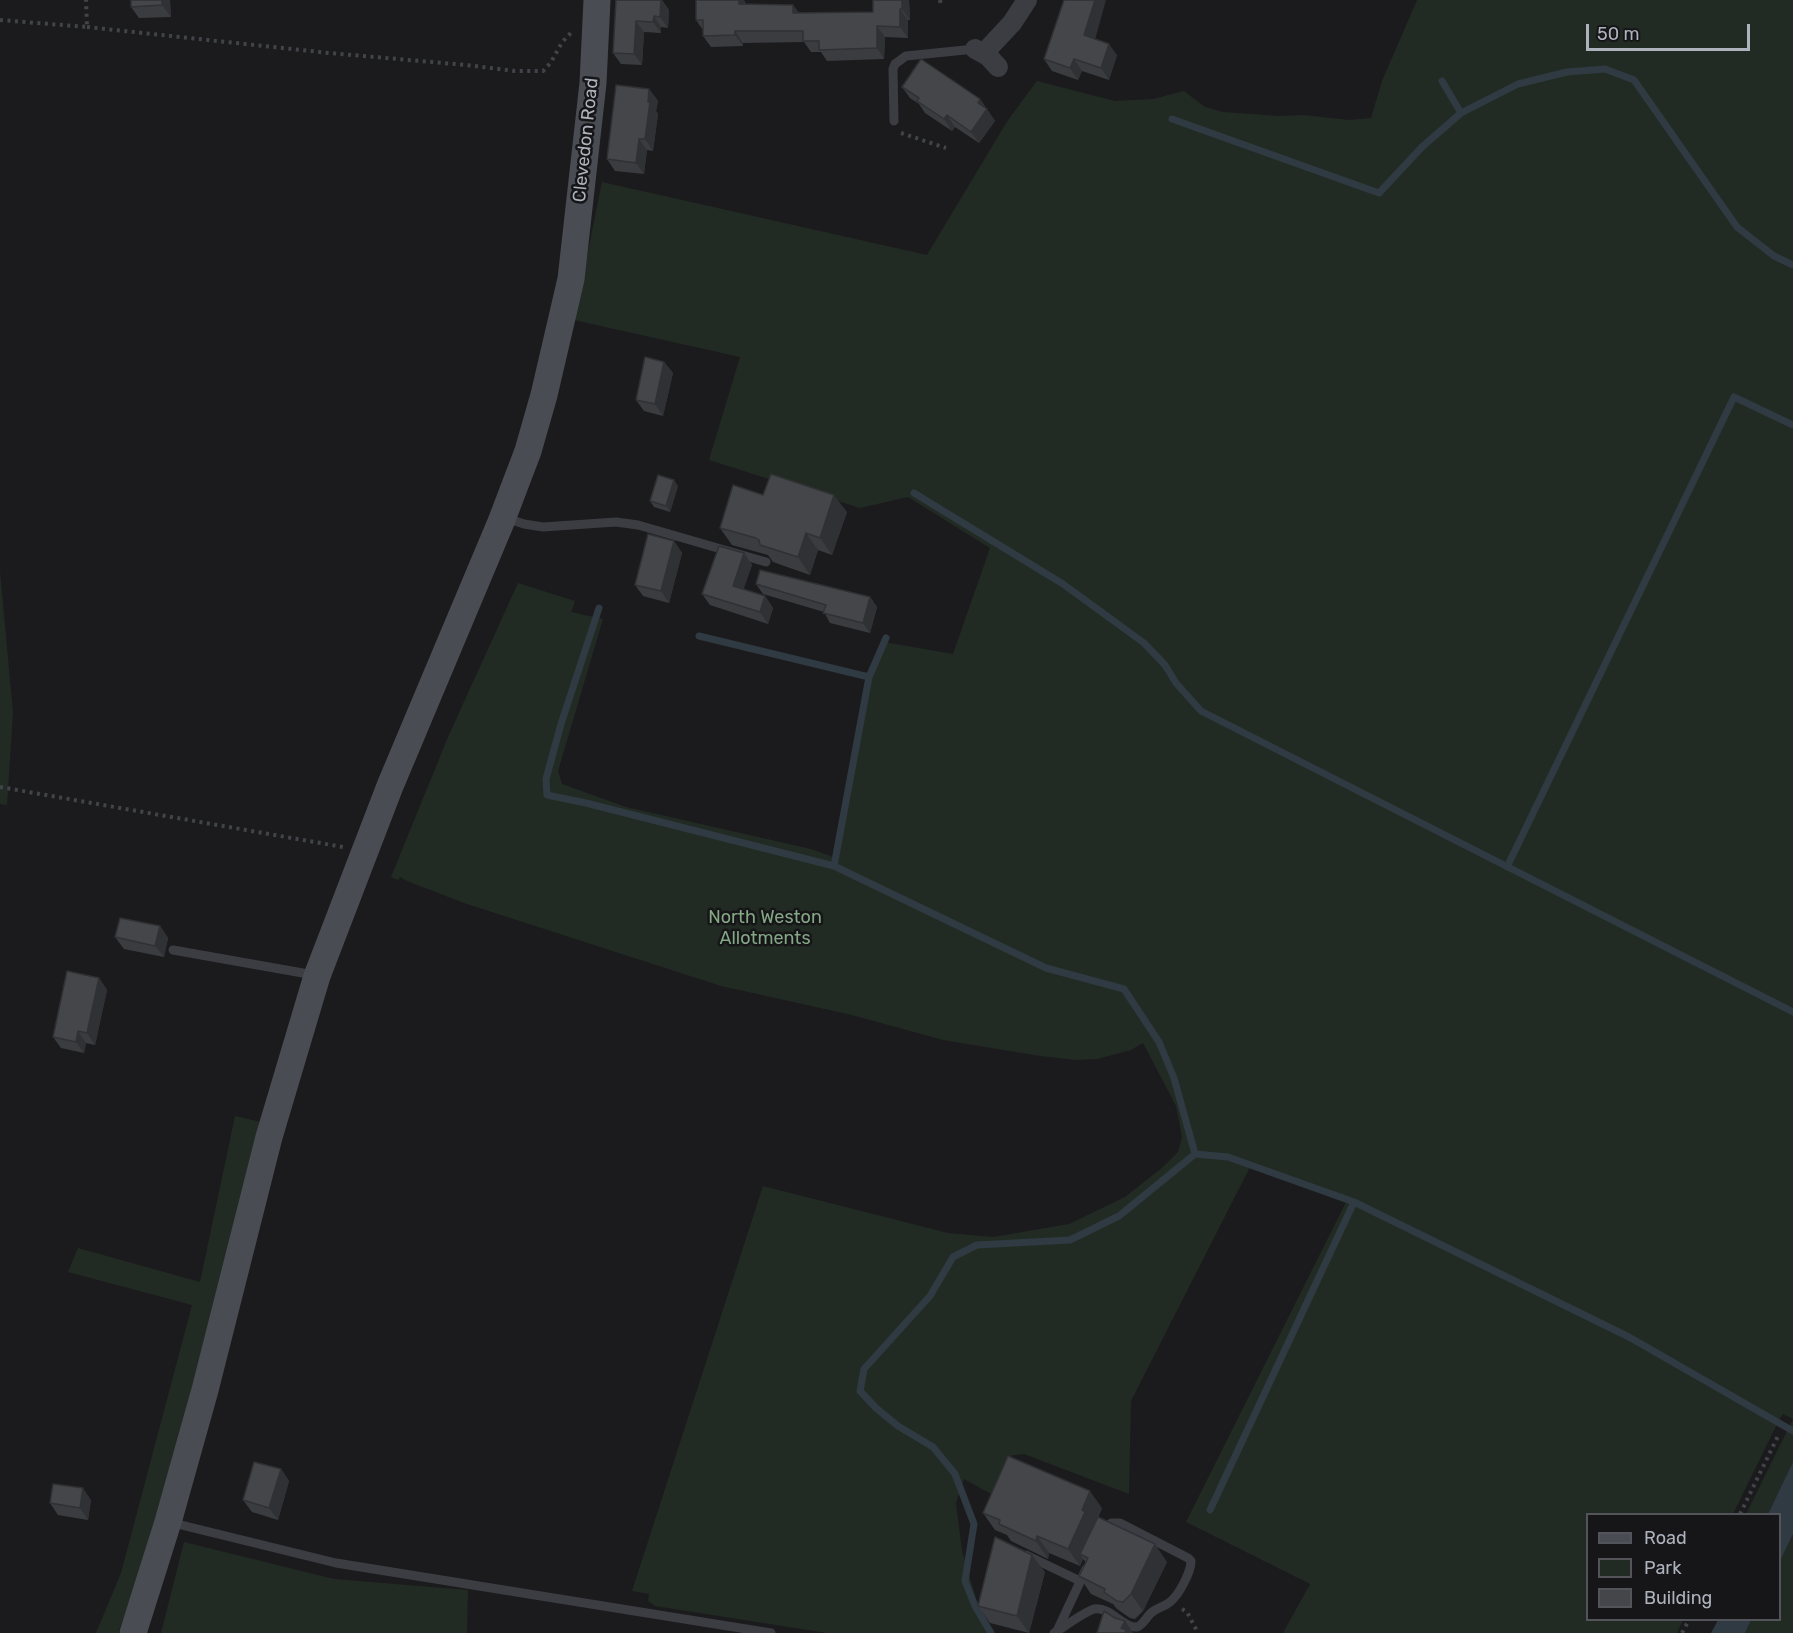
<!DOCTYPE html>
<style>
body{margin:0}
#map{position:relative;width:1793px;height:1633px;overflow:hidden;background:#1b1b1d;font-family:Rubik,sans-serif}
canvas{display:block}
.legend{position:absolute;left:1586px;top:1513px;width:195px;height:108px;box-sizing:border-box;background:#161618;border:2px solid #52545a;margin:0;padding:8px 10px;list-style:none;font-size:18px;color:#adb2bd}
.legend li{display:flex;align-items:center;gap:12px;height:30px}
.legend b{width:30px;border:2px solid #52545a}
.scale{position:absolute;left:1586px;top:24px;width:164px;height:27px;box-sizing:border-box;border:3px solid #adb2bd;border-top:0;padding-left:8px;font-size:18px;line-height:21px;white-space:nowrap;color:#adb2bd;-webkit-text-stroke:4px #161618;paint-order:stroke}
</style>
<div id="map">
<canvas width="1793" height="1633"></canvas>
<ul class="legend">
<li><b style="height:8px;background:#494c52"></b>Road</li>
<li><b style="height:16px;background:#222b23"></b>Park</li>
<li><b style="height:16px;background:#45464a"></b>Building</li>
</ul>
<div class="scale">50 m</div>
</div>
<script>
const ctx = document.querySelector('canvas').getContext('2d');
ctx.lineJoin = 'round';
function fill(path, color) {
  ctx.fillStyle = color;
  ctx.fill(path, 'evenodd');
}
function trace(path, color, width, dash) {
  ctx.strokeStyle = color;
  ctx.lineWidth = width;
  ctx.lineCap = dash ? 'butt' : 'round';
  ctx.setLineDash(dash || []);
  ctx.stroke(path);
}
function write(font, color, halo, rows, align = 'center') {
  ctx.font = font + ' Rubik,sans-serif';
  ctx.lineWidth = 5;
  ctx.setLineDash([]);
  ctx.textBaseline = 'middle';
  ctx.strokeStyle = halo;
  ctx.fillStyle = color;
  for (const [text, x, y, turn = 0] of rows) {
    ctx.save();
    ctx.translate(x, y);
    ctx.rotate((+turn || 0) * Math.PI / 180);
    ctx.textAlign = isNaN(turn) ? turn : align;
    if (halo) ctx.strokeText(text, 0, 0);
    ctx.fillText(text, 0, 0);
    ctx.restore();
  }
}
const green = new Path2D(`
 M1417,0h376v1463l-25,51h-22l47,-95 -10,-5 -5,8 -45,92h-145v106h95l-6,13h-394l27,-49 -124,-62 161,-322 -96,-35 -120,236 -2,93 -105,-40 -16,2 -17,38 -27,-15 -8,24 6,48 16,54 16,28h-167l-172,-27 -7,-5 1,-7 -17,-3 131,-405 185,47 45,4 76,-13 56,-27 38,-30 15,-15 4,-15 -6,-31 -33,-63 -12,7 -34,9 -21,1 -36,-4 -97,-16 -91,-25 -131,-29 -257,-83 -57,-22 -7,-4 -2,3 -7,-3 57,-140 70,-154 57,18 -4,11 32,7 -45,152 4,13 64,23 185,42 25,9 33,-181 15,-35 69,12 37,-106 -82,-51 -48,11 -151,-48 31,-103 -166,-37 28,-138 325,73 81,-135 29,-39 78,20 38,-2 31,-8 21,16 18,5 56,4 25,-1 45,5 22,-2 11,-37z
 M0,571l13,142 -6,92 -7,-1z
 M235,1116l26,6 -88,339 -37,122 -18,50h-22l25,-60 71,-268 -124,-33 10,-24 122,34z
 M1793,1534v99h-48l6,-13h29v-59z
 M184,1542l150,37 134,11 -1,43h-306z`);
const water = new Path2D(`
 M1793,1462v72l-13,27v-47h-12z
 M1718,1620h33l-6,13h-34z`);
const stream = new Path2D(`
 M1442,81l19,32
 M1172,119l207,74 43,-46 39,-34 57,-29 49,-12 38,-3 29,11 103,147 37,29 19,9
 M914,493l149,91 81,59 21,22 11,18 25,28 592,301
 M599,608l-38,116 -15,55 1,16 39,8 248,63 212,102 78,21 35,53 15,36 21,76
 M699,636l170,41
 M834,866l35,-189 17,-39
 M1507,867l227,-470 59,28
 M1210,1510l144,-308
 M991,1633l-16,-27 -10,-25 9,-57 -19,-50 -22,-27 -35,-21 -22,-18 -16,-17 4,-22 66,-73 23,-39 24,-12 93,-5 49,-24 76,-62 33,3 126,45 275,135 164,94`);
const path = new Path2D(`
 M940,0l1,5
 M0,20l87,7 -1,-27
 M87,27l242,26 137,12 49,6h28c14,-13 13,-25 28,-38
 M901,133l45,15
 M0,787l343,60
 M1740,1514l38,-78
 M1182,1609l5,3 11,21
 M1682,1633l7,-13`);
const lane = new Path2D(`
 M894,121l-1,-52 2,-5 11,-8 69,-7
 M506,518l18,6 19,3 73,-5 22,3 128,37
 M173,950l141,25
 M169,1522l167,41 435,70
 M1026,1555l54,26
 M1057,1631l29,-62
 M1054,1633c10,-6 30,-21 40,-24 16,-3 30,20 43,18 5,-1 9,-9 13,-13 6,-6 14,-7 20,-12 9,-7 21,-30 21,-41l-3,-3 -68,-35h-9l-7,9`);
const street = new Path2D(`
 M975,49l13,7 10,11
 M984,53l28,-30 15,-23`);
const secondary = new Path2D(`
 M133,1633l35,-111 37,-132 64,-253 48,-161 73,-190 111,-264 27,-71 16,-56 27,-116 22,-196 4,-83`);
const wall = new Path2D(`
 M170,0l1,17 -32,1 -8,-11z
 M616,0h46l7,10 -1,18 -7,-1v6l-17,-1 -2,33 -21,-1 -8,-11z
 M909,0l1,20h-2v18l-23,-1 -1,22 -57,2 -6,-9h-10l-7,-10 -61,1v3l-32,1 -8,-11v-6l-7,-10 51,-16 46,1 6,8 74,-1z
 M1095,39l22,16 -8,25 -27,-9 -4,9 -26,-9 -8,-12z
 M902,87l78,12 15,22 -16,22 -24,-16 -3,4 -27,-18 -6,-9 -9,-6z
 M649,89l9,12 -2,10 2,3 -5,37 -6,-1 -3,24 -29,-3 -8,-12z
 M664,362l9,11 -10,43 -19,-5 -8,-11z
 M678,486l-8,26 -16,-5 -4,-6z
 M763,495l84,17 -15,43 -14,-5 -8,25 -37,-13 -5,-7 -36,-10 -12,-17z
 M674,541l8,12 -13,50 -26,-7 -8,-11z
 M744,553l8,12 -9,24 22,7 8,12 -5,16 -58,-19 -8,-11z
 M756,584l114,13 7,10 -7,26 -40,-10 -6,-11 -61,-18z
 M160,926l8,12 -4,19 -40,-8 -9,-12z
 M99,978l8,12 -12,55 -9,-2 -2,10 -23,-5 -8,-11z
 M281,1469l8,12 -11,39 -26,-8 -9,-12z
 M91,1500l-3,20 -30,-5 -8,-12z
 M1102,1508l-4,10 69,44 -24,49 -8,8 -5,-1 -13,-9 -4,-5 -22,-10 -12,-18 7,-14 -3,-3 -3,7 -31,-13 -1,6 -37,-18 -4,-6 -12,-5 -12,-17z
 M1045,1572l-16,61 -39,-10 -12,-17z`);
const shadedWall = new Path2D(`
 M162,0h8l1,17 -9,-12z
 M661,0l8,10 -1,18 -8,-11z
 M739,0h5l3,5 -8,-1z
 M902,0h7l1,20 -8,-11z
 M1095,0h11l-13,47 -9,-12z
 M793,5l8,11 -8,-3z
 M900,9l8,11v18l-8,-11z
 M654,16l7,11v6l-8,-11z
 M636,21l8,11 -2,33 -8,-11z
 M877,26l8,11 -1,22 -7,-11z
 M735,31l8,12v3l-8,-11z
 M1109,44l8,11 -8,25 -8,-12z
 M1074,59l8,12 -4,9 -8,-12z
 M649,89l9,12 -2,10 2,3 -5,37 -8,-12z
 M980,99l15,22 -16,22 -8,-11 7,-29z
 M947,115l8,12 -3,4 -8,-12z
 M639,139l8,11 -3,24 -8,-11z
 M664,362l9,11 -10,43 -8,-12z
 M674,480l4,6 -8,26 -4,-6z
 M834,495l13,17 -15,43 -12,-17z
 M806,533l12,17 -8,25 -12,-18z
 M674,541l8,12 -13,50 -8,-12z
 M744,553l8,12 -11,32 -8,-11z
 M765,596l8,12 -5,16 -8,-12z
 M870,597l7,10 -7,26 -7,-10z
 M160,926l8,12 -4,19 -9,-11z
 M99,978l8,12 -12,55 -8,-12z
 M78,1031l8,12 -2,10 -8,-11z
 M281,1469l8,12 -11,39 -9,-12z
 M83,1488l8,12 -3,20 -8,-12z
 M1090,1491l12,17 -22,46 3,5 -3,7 -12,-17 14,-39z
 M1037,1536l12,17 -1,6 -12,-18z
 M1155,1544l12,18 -24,49 -12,-17z
 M1032,1555l13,17 -16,61 -12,-17z
 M1125,1621l8,12h-8l-4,-5z`);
const building = new Path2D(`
 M131,0h31v5l-31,2z
 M616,0h45l-1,17 -6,-1 -1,6 -17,-1 -2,33 -21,-1z
 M696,0h43v4l54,1v8l80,-1v-12h29v9h-2v18l-23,-1v22l-58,2v-9h-16v-10h-68v4l-32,1v-16h-7z
 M1064,0h31l-11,35 25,9 -8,24 -27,-9 -4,9 -26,-9z
 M921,59l59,40 -2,4 9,6 -16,23 -24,-17 -3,4 -27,-18 2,-3 -17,-11z
 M616,85l33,4 -1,13h2l-5,37h-6l-3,24 -29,-4z
 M645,357l19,5 -9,42 -19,-4z
 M771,474l63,21 -14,43 -14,-5 -8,24 -38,-12 -1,-5 -3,-2 -36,-10 13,-43 30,10z
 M658,475l16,5 -8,26 -16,-5z
 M648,534l26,7 -13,50 -26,-6z
 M719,546l25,7 -11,33 32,10 -5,16 -58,-18z
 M760,570l110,27 -7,26 -40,-10 3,-8 -70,-21z
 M120,918l40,8 -5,20 -40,-9z
 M67,971l32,7 -12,55 -9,-2 -2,11 -23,-5z
 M1008,1456l82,35 -8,19 3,2 -17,37 -31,-13 -1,5 -37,-17 1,-4 -17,-7z
 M254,1462l27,7 -12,39 -26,-8z
 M53,1484l30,4 -3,20 -30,-5z
 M1098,1517l57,27 -24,50 -8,8 -6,-1 -13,-9 1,-3 -26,-13 9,-18 -8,-4z
 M995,1537l37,18 -15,61 -39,-10z
 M1104,1611l11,7 10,3 -4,7 5,2 -1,3h-28z`);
const streetNames = [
 ["Clevedon Road",586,140,-84]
];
const parkNames = [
 ["North Weston",765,918],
 ["Allotments",765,939]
];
fill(green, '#222b23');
fill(water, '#303a42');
trace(stream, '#303a42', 7);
trace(path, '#414449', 4, [3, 4.5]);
trace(lane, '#3b3d42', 9);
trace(street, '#3b3d42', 20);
trace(secondary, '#494c52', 27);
fill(wall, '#3b3c40');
fill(shadedWall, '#303134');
fill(building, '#45464a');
trace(building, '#303134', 1.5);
write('18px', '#adb2bd', '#161618', streetNames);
write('18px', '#84a786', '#161618', parkNames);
</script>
